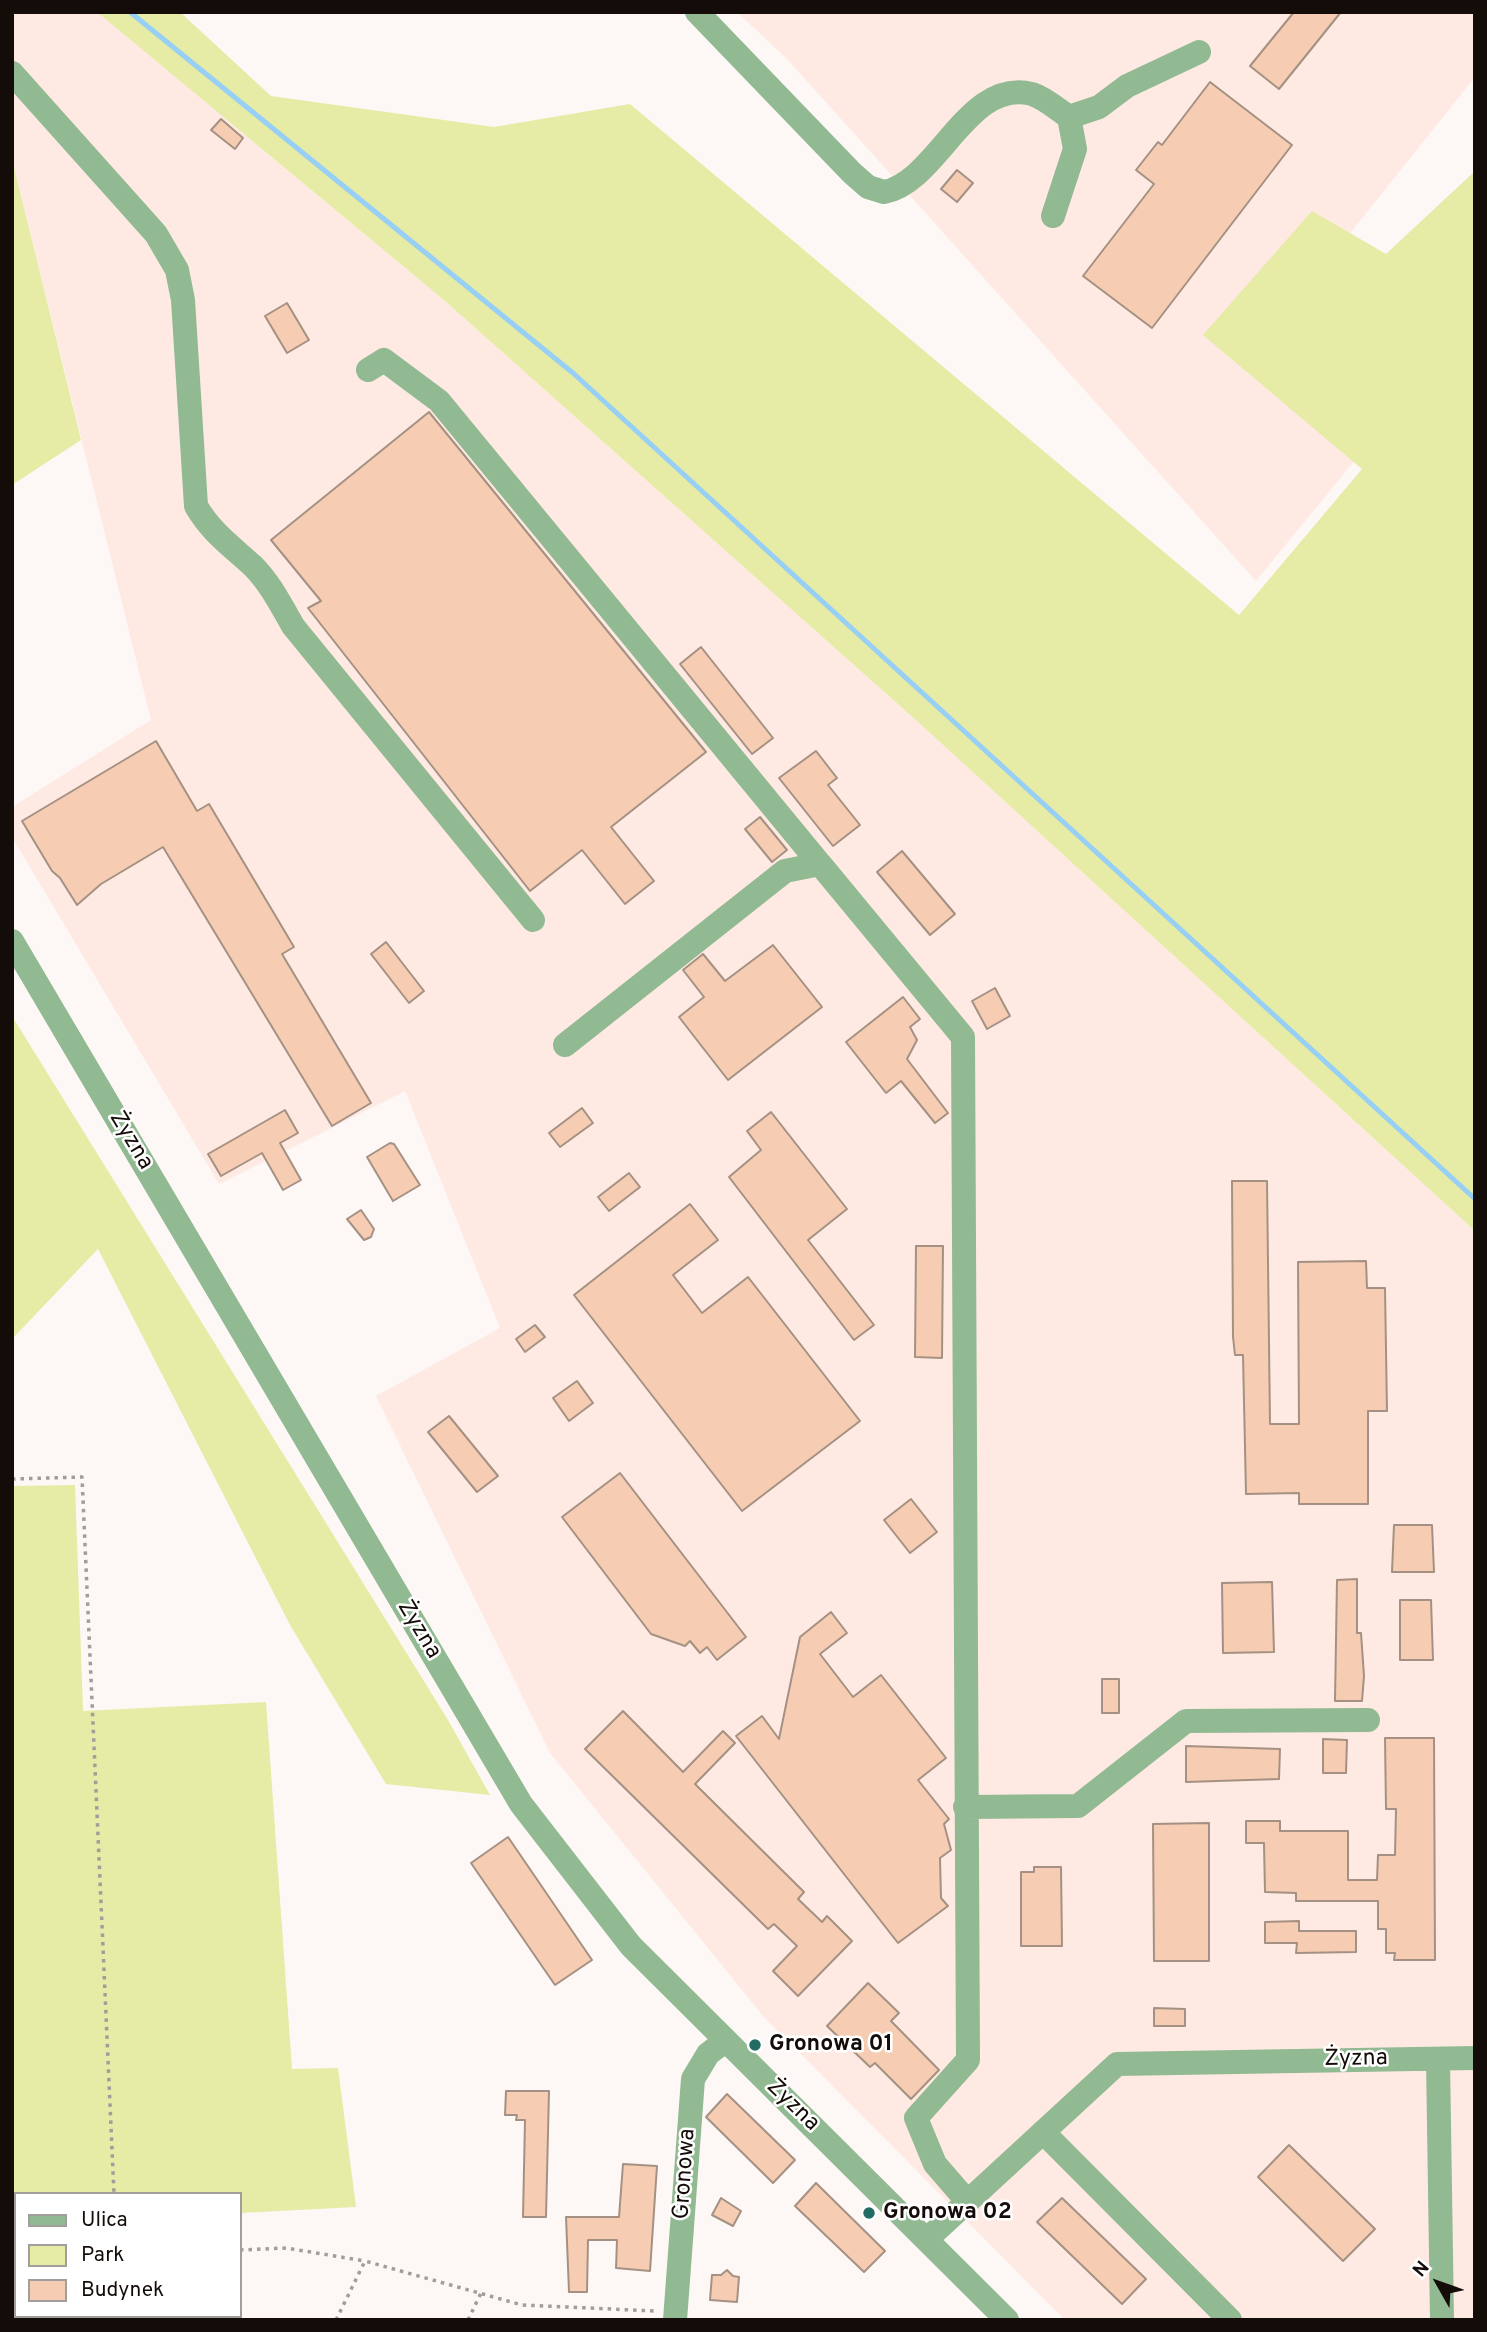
<!DOCTYPE html>
<meta charset="utf-8">
<style>
body{margin:0}
#map{position:relative;width:1487px;height:2332px;overflow:hidden;background:#fdf8f6;font-family:Overpass,sans-serif}
canvas{display:block}
.frame{position:absolute;inset:0;border:14px solid #140c08;pointer-events:none}
.legend{position:absolute;left:14px;top:2192px;width:228px;height:126px;box-sizing:border-box;background:#fff;border:2px solid #a19e9c;margin:0;padding:9px 12px;list-style:none;font-size:21px;color:#140c08}
.legend li{display:flex;align-items:center;gap:14px;height:35px}
.legend b{width:35px;border:2px solid #a19e9c}
.north{position:absolute;left:1403px;top:2248px;width:70px;height:70px;-webkit-text-stroke:5px #fff;paint-order:stroke;rotate:310deg;font-size:19px;font-weight:700;line-height:28px;text-align:center;color:#140c08}
.north::after{content:'';display:block;margin:auto;width:24px;height:32px;background:#140c08;clip-path:polygon(50% 0,100% 100%,50% 72%,0 100%)}
</style>
<div id="map">
<canvas width="1487" height="2332"></canvas>
<div class="frame"></div>
<ul class="legend">
<li><b style="height:9px;background:#91b992"></b>Ulica</li>
<li><b style="height:19px;background:#e6eba6"></b>Park</li>
<li><b style="height:19px;background:#f6cdb2"></b>Budynek</li>
</ul>
<div class="north">N</div>
</div>
<script>
const ctx = document.querySelector('canvas').getContext('2d');
ctx.lineJoin = 'round';
function fill(path, color) {
  ctx.fillStyle = color;
  ctx.fill(path, 'evenodd');
}
function trace(path, color, width, dash) {
  ctx.strokeStyle = color;
  ctx.lineWidth = width;
  ctx.lineCap = dash ? 'butt' : 'round';
  ctx.setLineDash(dash || []);
  ctx.stroke(path);
}
function write(font, color, halo, rows, align = 'center') {
  ctx.font = font + ' Overpass,sans-serif';
  ctx.lineWidth = 5;
  ctx.setLineDash([]);
  ctx.textBaseline = 'middle';
  ctx.strokeStyle = halo;
  ctx.fillStyle = color;
  for (const [text, x, y, turn = 0] of rows) {
    ctx.save();
    ctx.translate(x, y);
    ctx.rotate((+turn || 0) * Math.PI / 180);
    ctx.textAlign = isNaN(turn) ? turn : align;
    if (halo) ctx.strokeText(text, 0, 0);
    ctx.fillText(text, 0, 0);
    ctx.restore();
  }
}
const built = new Path2D(`
 M12,12h85l348,289 473,421 557,509v1089h-410l-302,-304 -213,-263 -174,-357 124,-68 -95,-237 -186,93 -207,-347v-30l139,-87 -139,-561z
 M737,12h738v65l-228,285 113,92 -104,127 -468,-521z`);
const green = new Path2D(`
 M97,12h83l91,84 223,31 136,-23 609,511 123,-146 -159,-134 109,-124 74,43 89,-83v1060l-557,-509 -473,-421z
 M12,159l69,281 -69,45z
 M12,1016l436,704 42,75 -104,-11 -96,-159 -192,-376 -86,90z
 M12,1482l1,4 62,-1 8,226 183,-9 26,367 46,-1 18,139 -116,6v-19h-224v122h169v4h-173z`);
const stream = new Path2D(`
 M130,12l443,361 902,826`);
const building = new Path2D(`
 M1294,12h47l-62,77 -29,-23z
 M1210,82l82,63 -140,183 -69,-52 71,-92 -18,-14 22,-28 4,3z
 M221,119l22,19 -8,11 -24,-19z
 M957,170l16,13 -16,19 -16,-13z
 M287,303l22,37 -22,13 -22,-37z
 M429,412l277,340 -95,75 43,54 -29,23 -43,-54 -52,41 -222,-283 13,-7 -50,-61z
 M701,647l72,91 -21,16 -72,-90z
 M156,741l41,70 12,-7 85,143 -12,7 89,149 -39,23 -169,-279 -62,37 -24,21 -17,-27 -8,-7 -30,-50z
 M816,751l21,27 -9,7 32,40 -27,21 -54,-68z
 M760,817l27,33 -15,12 -27,-33z
 M902,851l53,63 -25,21 -53,-63z
 M386,942l38,49 -15,12 -38,-49z
 M773,945l49,62 -94,73 -49,-63 25,-20 -21,-27 20,-16 22,27z
 M995,988l15,28 -23,13 -15,-28z
 M903,997l17,22 -10,8 7,13 -10,19 41,54 -13,10 -34,-42 -15,12 -40,-51z
 M582,1108l11,15 -33,24 -11,-14z
 M285,1110l13,23 -18,10 21,37 -18,10 -21,-37 -41,23 -13,-22z
 M771,1112l76,97 -39,31 66,85 -20,15 -125,-163 32,-27 -14,-19z
 M390,1143l4,1 26,41 -27,16 -26,-44z
 M629,1173l11,14 -31,24 -11,-14z
 M1232,1181h35l3,243h29l-1,-162 68,-1 1,27h18l2,123h-19v93h-69v-11l-53,1 -3,-139h-8l-2,-18z
 M690,1204l28,36 -45,35 29,38 46,-36 112,144 -118,90 -168,-216z
 M361,1210l13,19 -3,8 -7,3 -17,-21z
 M916,1246h27l-1,112 -27,-1z
 M535,1325l10,12 -20,15 -9,-13z
 M577,1381l16,22 -24,18 -16,-23z
 M449,1416l49,60 -21,16 -49,-60z
 M620,1473l126,164 -29,23 -10,-13 -7,6 -10,-12 -5,5 -34,-12 -89,-117z
 M911,1499l26,33 -27,21 -26,-33z
 M1394,1525h38l2,47h-42z
 M1357,1579v54h4l3,43 -2,25h-27l2,-121z
 M1272,1582l2,70 -51,1 -1,-70z
 M1400,1600h31l2,60h-33z
 M831,1612l16,21 -27,21 33,43 28,-22 65,83 -28,22 31,39 -5,5 7,26 -11,8 1,40 7,8 -50,37 -162,-207 26,-20 17,23 21,-102z
 M1102,1679h17v34h-17z
 M623,1711l60,61 40,-41 12,12 -40,41 109,108 -6,7 24,23 5,-6 25,25 -54,55 -25,-25 24,-25 -23,-22 -6,5 -183,-180z
 M1385,1738h49l1,222h-41l1,-7h-9v-24h-8v-28h-82v-8l-31,-1 -1,-49h-18v-22h34v10h68v49h29l1,-25h17l1,-46h-10z
 M1323,1739l24,1 -1,33h-23z
 M1186,1746l94,3 -1,30 -93,3z
 M1209,1823v138h-55l-1,-137z
 M508,1837l84,123 -37,25 -84,-122z
 M1034,1867h27l1,79h-41v-74h13z
 M1299,1921v10h57v21l-60,1 1,-10h-32v-21z
 M868,1983l31,30 -8,8 48,49 -28,29 -36,-36 -5,4 -43,-41z
 M1154,2008l31,1v17h-31z
 M506,2091h43l-3,126h-23l2,-97h-9l1,-5h-12z
 M727,2094l68,66 -22,23 -67,-66z
 M1289,2145l86,84 -32,32 -85,-84z
 M623,2164l34,2 -7,105 -34,-3 1,-28h-29l-1,52h-18l-3,-75h53z
 M816,2183l69,68 -21,21 -69,-66z
 M721,2198l20,13 -8,15 -21,-11z
 M1062,2198l84,81 -24,25 -85,-82z
 M727,2270l6,6 6,1 -2,25 -27,-2 2,-25h9z`);
const path = new Path2D(`
 M12,1479l70,-2 32,717
 M240,2250l46,-2 79,13
 M12,2257h4
 M193,2316v4
 M336,2320l29,-59 157,44 133,6
 M468,2320l13,-27`);
const minor = new Path2D(`
 M697,12l155,161 16,14 16,5c54,-10 84,-115 148,-98 13,4 26,16 37,23l6,32 -22,67
 M12,73l144,161 21,36 6,30 13,206c15,26 35,40 57,60 17,17 28,39 40,60l240,294
 M1069,117l30,-10 28,-21 72,-34
 M368,370l16,-10 55,41 381,463
 M12,941l509,863 110,142 376,374
 M565,1045l220,-174 35,-7 143,173 5,1023 -52,58 19,46 32,37
 M965,1807l113,-1 108,-85 182,-1
 M1438,2059l4,261
 M1043,2132l187,188
 M927,2239l190,-175 358,-6
 M675,2320l18,-241 15,-25 17,-13`);
const markers = [
 [755,2045,7,"#236c64"],
 [869,2213,7,"#236c64"]
];
const streetNames = [
 ["Żyzna",130,1141,59],
 ["Żyzna",418,1630,59],
 ["Żyzna",1356,2060,-1],
 ["Żyzna",792,2106,44],
 ["Gronowa",686,2174,-86]
];
const poiNames = [
 ["Gronowa 01",769,2045],
 ["Gronowa 02",883,2213]
];
fill(built, '#feeae2');
fill(green, '#e6eba6');
trace(stream, '#98cff5', 5);
fill(building, '#f6cdb2');
trace(building, '#a59183', 2);
trace(path, '#a39d9a', 3.5, [3.5, 5]);
trace(minor, '#91b992', 24);
for (const [x, y, r, color] of markers) {
  const dot = new Path2D();
  dot.arc(x, y, r, 0, 2 * Math.PI);
  ctx.fillStyle = color;
  ctx.fill(dot);
  trace(dot, '#fff', 2.5);
}
write('23px', '#140c08', '#fff', streetNames);
write('bold 23px', '#140c08', '#fff', poiNames, 'left');
</script>
